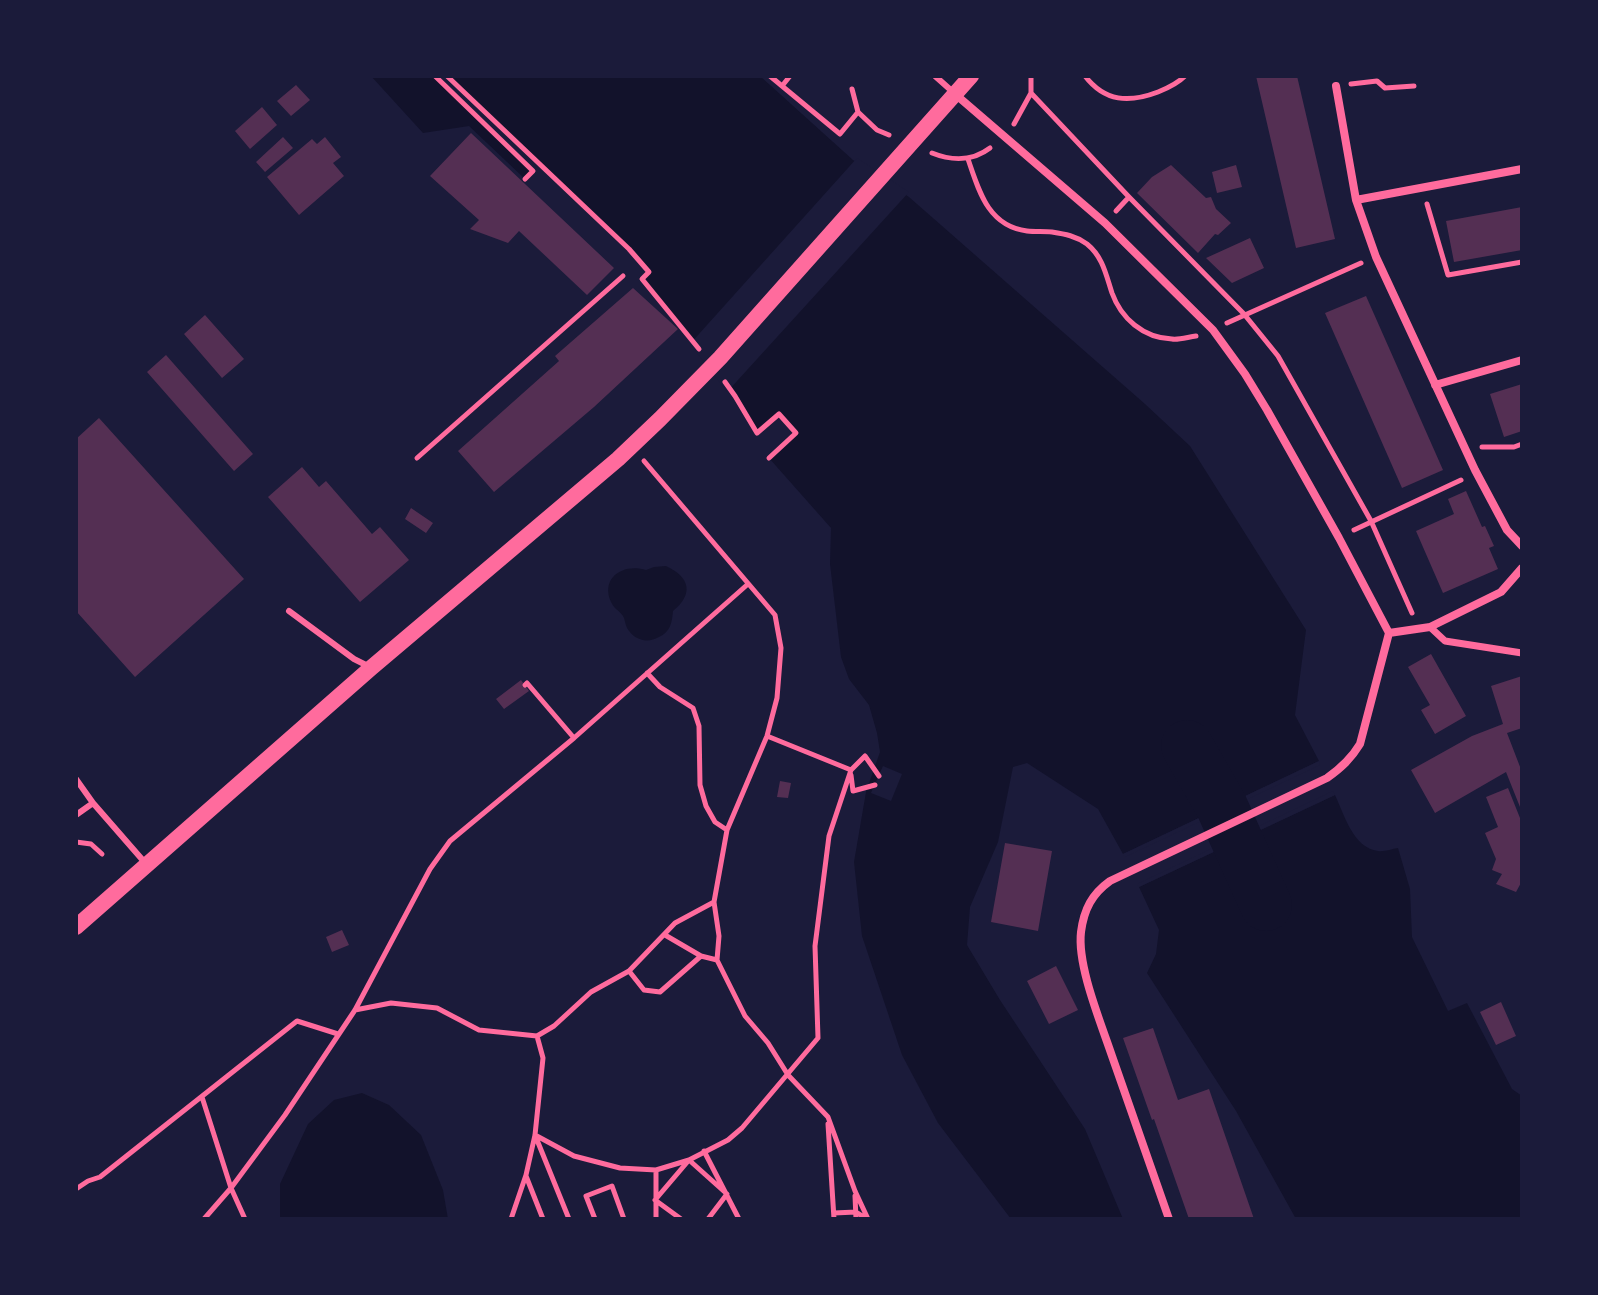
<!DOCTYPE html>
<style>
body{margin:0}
#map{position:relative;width:1598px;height:1295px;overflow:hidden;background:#1b1b3a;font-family:"Fira Sans",sans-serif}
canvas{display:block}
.frame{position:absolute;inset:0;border:78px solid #1b1b3a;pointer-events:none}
</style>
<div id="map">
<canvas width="1598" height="1295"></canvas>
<div class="frame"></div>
</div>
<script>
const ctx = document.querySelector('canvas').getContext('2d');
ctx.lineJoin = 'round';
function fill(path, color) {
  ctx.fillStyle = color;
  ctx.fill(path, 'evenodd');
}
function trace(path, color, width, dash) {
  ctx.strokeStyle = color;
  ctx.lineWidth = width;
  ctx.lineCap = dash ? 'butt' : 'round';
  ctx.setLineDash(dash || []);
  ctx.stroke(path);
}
const water = new Path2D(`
 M371,76h64l98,95 -8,8 -56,-53 -46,7z
 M447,76h313l93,84 56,37 236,207 45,42 116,184 -11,85 24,46 -196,93 -25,-45 -71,-46 -14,4 -15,75 -28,65 -3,38 33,55 85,129 38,90h-112l-73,-96 -36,-68 -40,-119 -8,-74 12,-70 14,-40 -3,-19 -8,-28 -20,-26 -8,-22 -11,-93 1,-36 -62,-70 27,-25 -17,-19 -22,19 -22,-37 -93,-117 7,-7z
 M666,566c24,11 28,28 7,45 -1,12 -3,21 -14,26 -12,7 -25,3 -32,-9 -2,-4 -2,-9 -4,-12 -4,-6 -9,-7 -12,-14 -11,-25 13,-39 35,-32l8,-3z
 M1335,795c9,19 18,53 43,56 6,1 14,-2 20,-3l12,41 2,48 36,74 19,-8 45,86 10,7v123h-226l-60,-108 -89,-138 9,-19 3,-24 -20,-43z
 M362,1093l27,12 32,30 22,55 5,29h-168v-35l28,-60 26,-24z`);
const pier = new Path2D(`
 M857,158l52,34 -182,200 -37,-48z
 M1319,761l1,4 -195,92 -2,-3z
 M883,766l19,8 -11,27 -20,-8z
 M1333,791l2,4 -196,92 -2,-3z`);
const river = new Path2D(`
 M1187,746l35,61 44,98`);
const building = new Path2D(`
 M1256,76h41l38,163 -39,9z
 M296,85l14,15 -19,16 -14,-15z
 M262,107l15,18 -27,24 -15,-18z
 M471,133l143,135 -27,27 -68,-64 -11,12 -38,-14 9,-9 -49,-44z
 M283,137l10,11 -28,24 -9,-10z
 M325,137l16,20 -8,6 11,13 -45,39 -32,-38 45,-38 5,5z
 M1171,165l35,33 5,-1 5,12 15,14 -13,12 -3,-1 -17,19 -61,-60 15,-16z
 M1236,165l6,22 -25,6 -5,-21z
 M1522,207v43l-68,12 -8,-41z
 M1250,238l14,30 -32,15 -26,-25z
 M633,288l45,41 -84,78 -100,85 -36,-41 101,-90 -4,-5z
 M1366,296l77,174 -41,18 -77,-175z
 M205,315l39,44 -22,19 -38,-44z
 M166,355l87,99 -19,17 -87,-99z
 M1522,384v47l-18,6 -14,-43z
 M99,418l145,161 -109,98 -59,-66v-172z
 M302,467l17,20 7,-6 46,53 8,-7 29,33 -49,42 -92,-105z
 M1466,491l16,36 3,-1 9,20 -5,2 9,21 -55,24 -27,-62 38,-17 -6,-15z
 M411,508l22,15 -7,10 -21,-14z
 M1431,654l35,62 -31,18 -14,-24 9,-5 -22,-38z
 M1522,676v52l-15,5 15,39v40l-16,-40 -71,41 -24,-43 61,-34 31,-12 -12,-38z
 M521,680l8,11 -25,18 -8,-10z
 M780,781l11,2 -3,15 -11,-1z
 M1508,788l14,35v58l-6,11 -20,-8 6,-10 -10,-4 4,-11 -11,-26 13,-6 -12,-30z
 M1005,843l47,8 -14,80 -47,-9z
 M342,930l7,15 -17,7 -6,-15z
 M1056,966l22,44 -29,14 -22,-43z
 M1501,1002l15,34 -20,9 -16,-33z
 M1153,1028l25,72 31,-11 45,130h-65l-35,-100 -2,1 -29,-82z`);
const path = new Path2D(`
 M435,76l98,95 -8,8
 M447,76l182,173 20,23 -7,7 57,70
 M770,76l12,10 8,-10
 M1085,76c20,26 44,27 73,16 10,-4 20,-9 27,-16
 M1351,84l26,-3 8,7 29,-2
 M782,86l58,48 18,-22 -6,-23
 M1031,93l98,104 115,117 34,42 93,165 41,92
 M858,112l19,18 12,5
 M1014,124l17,-31v-17
 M932,153c20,8 41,8 58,-5
 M968,159c11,32 20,67 59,72 9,1 17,0 25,1 13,2 24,4 35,12 16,13 19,31 25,49 9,25 31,45 60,46 7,1 16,-2 24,-3
 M1427,204l21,71 74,-13
 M1116,211l13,-14
 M1227,323l134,-60
 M725,382l10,14 22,37 22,-19 17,19 -27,25
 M1482,447h32l8,-3
 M417,458l206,-182
 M644,461l131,154 6,33 -4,50 -10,38 -40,94 -13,72 5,34 -2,24 28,56 23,27 20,32 40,42 27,74 13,28
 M1354,530l107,-50
 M647,673l13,14 33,21 6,18 1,59 6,21 9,16 12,8
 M525,685l2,-2 47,55
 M767,736l84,34
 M851,775l2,16 22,-6
 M76,842l15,2 11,10
 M665,935l36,21 16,4
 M629,971l15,19 16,2 41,-36
 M355,1010l36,-7 46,5 42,22 58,6 6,22 -8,77 -9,40 -15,44
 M537,1036l17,-10 37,-34 38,-21 46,-48 39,-21
 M202,1097l29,91 14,31
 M828,1124l6,95
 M535,1135l39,21 46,12 36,2 33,-10 39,-20 14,-12 76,-90 -3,-92 14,-110 22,-66 14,-14 14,20
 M535,1135l34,84
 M704,1151l35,68
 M656,1170v49
 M526,1176l17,43
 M76,1189l12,-8 12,-4 197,-156 41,13
 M855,1196l1,23
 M834,1213l22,-1 11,7
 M204,1219l27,-31 54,-73 70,-105 75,-141 20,-28 124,-103 174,-154
 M595,1219l-9,-23 26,-10 12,33
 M681,1219l-26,-19 34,-40 38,34 -19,25`);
const service = new Path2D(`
 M935,76l18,16
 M289,611l65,48 14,7
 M76,779l17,24 54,62
 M76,815l17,-12`);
const pedestrian = new Path2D(`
 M1430,627l15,14 77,12`);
const minor = new Path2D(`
 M1336,86l20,114 20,57 99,213 32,60 15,16
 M955,94l150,129 108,107 32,44 22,36 72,128 50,95 -29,111c-9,15 -19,24 -33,34l-217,103c-18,13 -26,28 -29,51 -4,34 20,91 31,124 19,55 38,109 57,163
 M1356,200l166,-31
 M1435,385l87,-25
 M1389,633l41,-6 71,-35 21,-24`);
const secondary = new Path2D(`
 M76,927l295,-259 247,-209 42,-40 60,-61 251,-282`);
fill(water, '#12122b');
fill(pier, '#1b1b3a');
trace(river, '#12122b', 52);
fill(building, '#542f53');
trace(path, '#ff6b9d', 5);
trace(service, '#ff6b9d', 6);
trace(pedestrian, '#ff6b9d', 7);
trace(minor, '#ff6b9d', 8);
trace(secondary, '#ff6b9d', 16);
</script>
